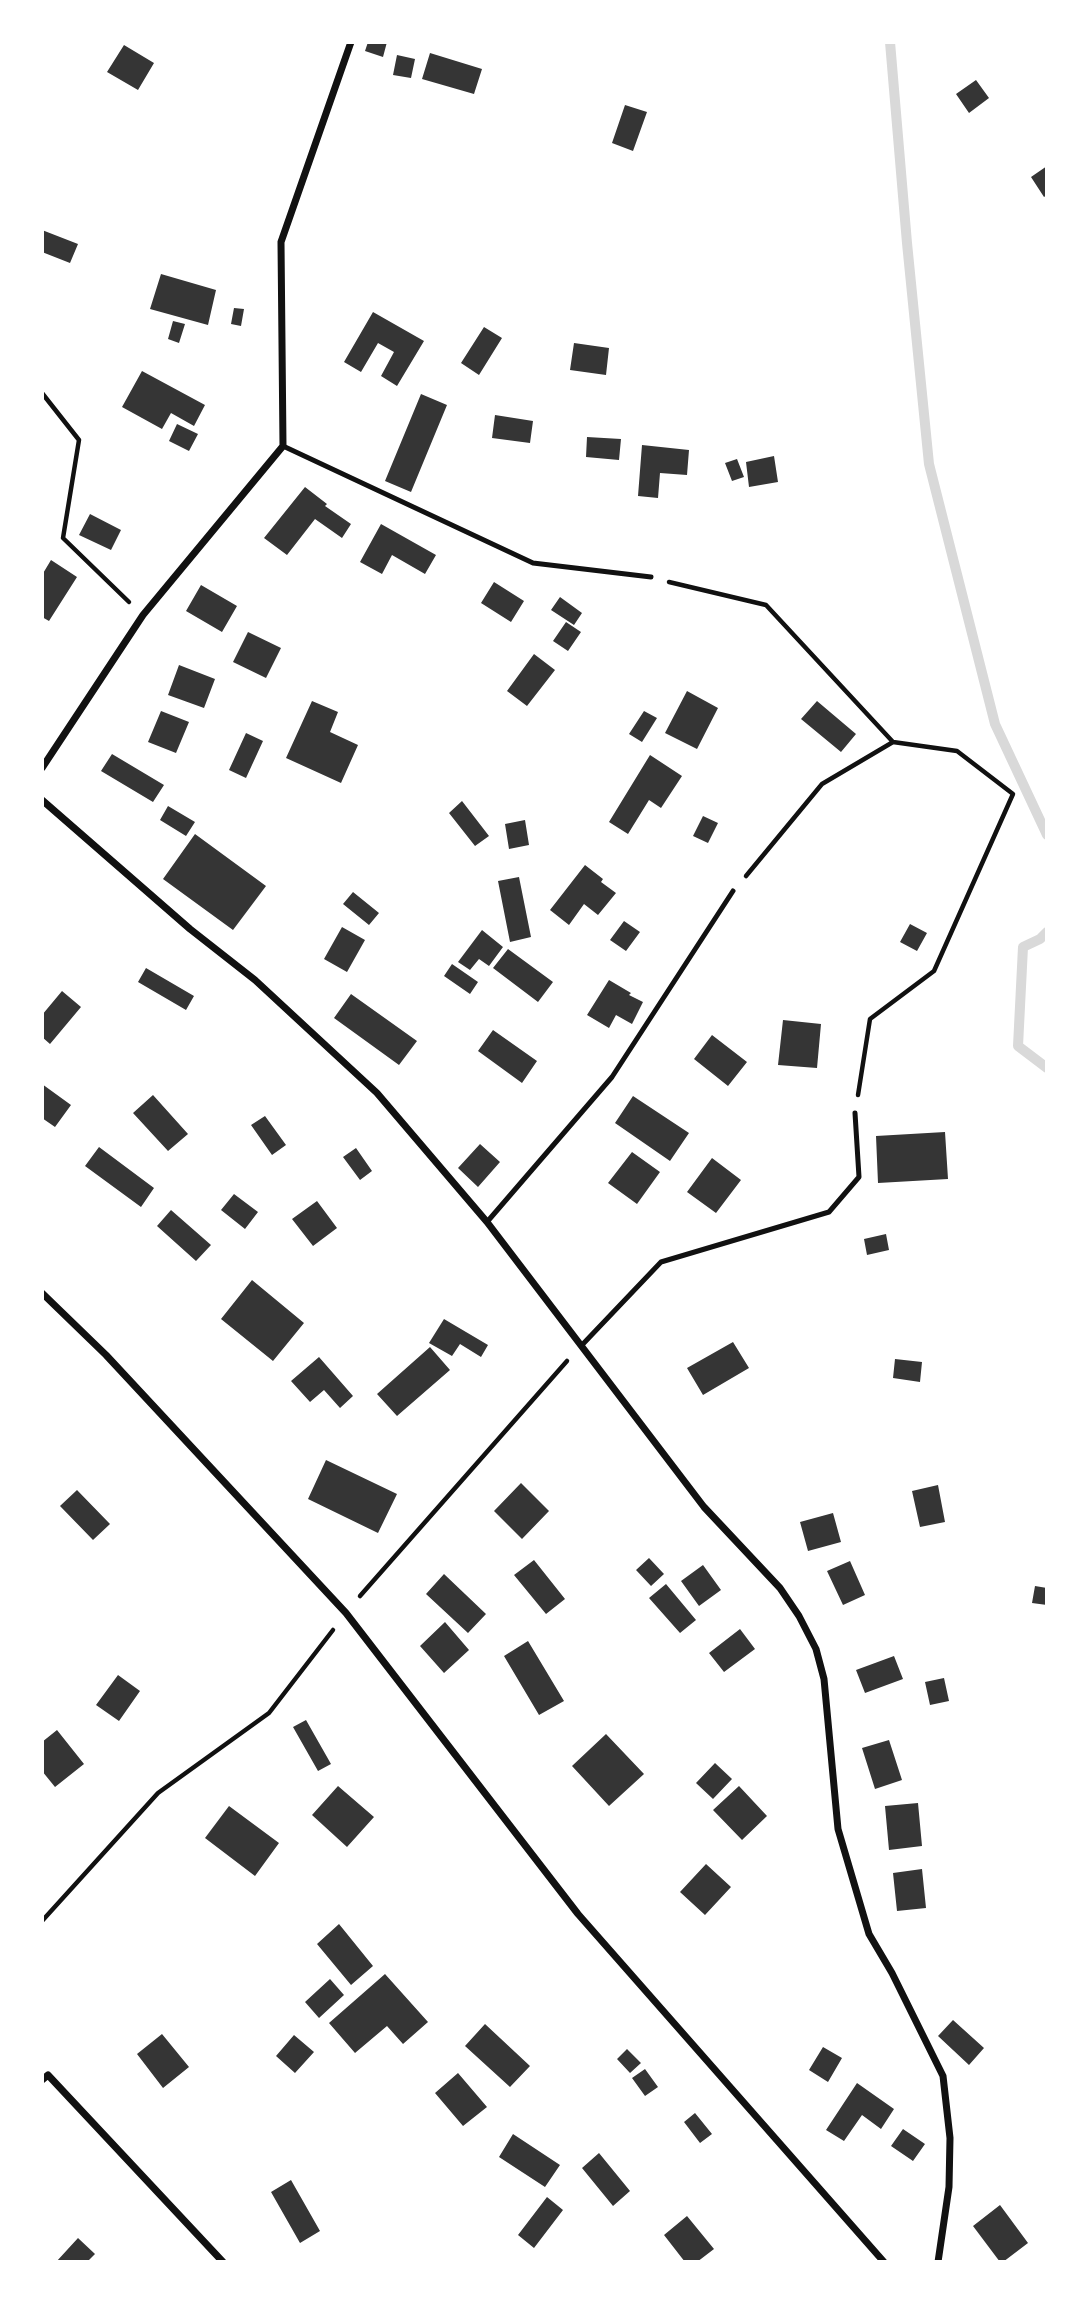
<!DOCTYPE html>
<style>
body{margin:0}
#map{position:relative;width:1089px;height:2304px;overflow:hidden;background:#fff;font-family:"IBM Plex Sans",sans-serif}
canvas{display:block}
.frame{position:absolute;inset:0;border:44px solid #fff;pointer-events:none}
</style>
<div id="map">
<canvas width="1089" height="2304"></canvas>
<div class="frame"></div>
</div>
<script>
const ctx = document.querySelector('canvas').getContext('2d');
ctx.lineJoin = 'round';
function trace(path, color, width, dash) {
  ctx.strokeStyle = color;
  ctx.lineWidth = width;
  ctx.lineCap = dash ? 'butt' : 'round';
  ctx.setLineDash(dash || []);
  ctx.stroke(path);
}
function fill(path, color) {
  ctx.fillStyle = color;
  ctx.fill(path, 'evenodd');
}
const stream = new Path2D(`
 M890,42l17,201 22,221 66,260 52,111
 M1047,932l-7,7 -17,8 -5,99 29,22`);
const building = new Path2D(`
 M368,42h19l-4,15 -18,-6z
 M124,45l30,18 -16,27 -31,-18z
 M430,53l52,16 -8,25 -52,-15z
 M397,55l18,4 -4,19 -18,-3z
 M976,80l13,18 -20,15 -13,-19z
 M625,105l22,7 -14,39 -21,-8z
 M1047,166v29l-3,2 -13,-20z
 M42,230l36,14 -8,19 -28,-11z
 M161,274l55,16 -8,35 -58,-16z
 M234,308l10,1 -3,17 -10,-2z
 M373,312l51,29 -27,45 -16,-10 13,-24 -16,-9 -17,29 -17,-10z
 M173,321l12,3 -6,19 -11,-4z
 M484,327l18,11 -23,37 -18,-12z
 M574,343l35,5 -3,27 -36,-5z
 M142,371l63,34 -11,21 -23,-13 -9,16 -40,-22z
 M421,394l26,11 -36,87 -26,-11z
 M495,415l38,6 -3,22 -38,-5z
 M177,424l21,10 -9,17 -20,-10z
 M587,437l34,2 -2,21 -33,-3z
 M642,445l47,5 -2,25 -27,-2 -2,25 -20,-2z
 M774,456l4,26 -29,5 -3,-25z
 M737,459l7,18 -12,4 -7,-18z
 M305,487l22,17 -2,2 26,18 -9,14 -27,-19 -28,36 -23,-17z
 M90,514l31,16 -10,20 -32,-15z
 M381,524l55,31 -11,19 -33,-19 -10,19 -22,-12z
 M51,560l26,17 -28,44 -7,-4v-42z
 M494,582l30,19 -13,21 -30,-19z
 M201,585l36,21 -15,26 -36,-21z
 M560,597l22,16 -8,12 -23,-15z
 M566,622l15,10 -13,19 -15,-10z
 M248,632l33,16 -15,30 -33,-16z
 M534,654l21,16 -28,36 -20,-15z
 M179,665l36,14 -11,29 -36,-13z
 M687,691l31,17 -21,41 -32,-16z
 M312,701l26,11 -8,20 28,13 -17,38 -55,-25z
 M817,701l39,33 -15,18 -40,-33z
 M161,711l28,11 -13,31 -28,-11z
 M644,711l13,7 -15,24 -13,-8z
 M246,733l17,8 -17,37 -17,-8z
 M112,754l52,31 -11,17 -52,-31z
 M650,755l32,21 -21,32 -12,-8 -21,34 -19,-12z
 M462,801l27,35 -14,10 -26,-33z
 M168,806l27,16 -9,14 -26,-16z
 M703,816l15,7 -10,20 -15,-7z
 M525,820l4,25 -20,4 -4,-25z
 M195,834l71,52 -33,44 -70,-51z
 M585,865l18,14 -2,3 15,11 -18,22 -14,-11 -15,21 -19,-15z
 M519,877l12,60 -21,5 -12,-61z
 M353,892l26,21 -10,12 -26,-21z
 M624,921l16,11 -14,19 -16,-11z
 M910,924l17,9 -10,18 -17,-9z
 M342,927l23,13 -18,32 -23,-13z
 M482,930l21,17 -14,19 -10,-7 -9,11 -12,-8z
 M508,949l45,33 -15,20 -45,-34z
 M452,964l26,18 -8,12 -26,-18z
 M146,968l48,28 -8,14 -48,-28z
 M609,980l22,13 -2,2 14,7 -11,22 -16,-9 -7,13 -22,-13z
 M62,991l19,16 -31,37 -8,-7v-22z
 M351,994l66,47 -18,24 -65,-47z
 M783,1020l38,4 -4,44 -39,-3z
 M493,1030l44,31 -15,22 -44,-32z
 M712,1035l35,27 -19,24 -34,-27z
 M42,1084l29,21 -16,22 -13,-9z
 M153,1095l35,39 -20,17 -35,-38z
 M633,1096l56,37 -19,28 -55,-38z
 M265,1116l21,29 -14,10 -21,-30z
 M945,1132l3,47 -70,4 -2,-47z
 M480,1144l20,18 -22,25 -20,-19z
 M99,1147l55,41 -13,19 -56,-41z
 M356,1148l16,23 -12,9 -17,-23z
 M632,1152l28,20 -23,32 -29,-21z
 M712,1158l29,22 -25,33 -29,-21z
 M234,1194l24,18 -13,17 -24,-19z
 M317,1201l20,27 -24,18 -21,-27z
 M171,1210l40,35 -15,16 -39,-35z
 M886,1234l3,16 -22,5 -3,-16z
 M252,1280l52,43 -31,38 -52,-42z
 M444,1319l44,26 -7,12 -21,-13 -8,12 -23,-13z
 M733,1342l16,26 -46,27 -16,-27z
 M430,1347l20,23 -53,46 -20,-22z
 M319,1357l34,39 -13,12 -16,-18 -14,12 -19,-21z
 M895,1359l27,3 -2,20 -27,-4z
 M326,1460l71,34 -19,39 -70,-34z
 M521,1483l28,28 -27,28 -28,-28z
 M938,1485l7,37 -25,5 -8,-36z
 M77,1490l33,34 -17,16 -33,-34z
 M833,1513l8,29 -33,9 -8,-29z
 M649,1558l15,16 -13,12 -15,-16z
 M534,1560l31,39 -19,15 -32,-39z
 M850,1561l15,34 -22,10 -16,-34z
 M703,1565l18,25 -22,16 -18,-25z
 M444,1574l42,40 -18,19 -42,-39z
 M666,1584l30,36 -16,13 -31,-35z
 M1035,1586l12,2v17l-15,-2z
 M445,1622l24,28 -25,23 -24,-27z
 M740,1629l15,20 -31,23 -15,-19z
 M528,1641l36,60 -25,14 -35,-59z
 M894,1656l9,23 -38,14 -9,-23z
 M118,1675l22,16 -21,30 -23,-16z
 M944,1678l5,23 -19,4 -5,-23z
 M306,1720l25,44 -13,7 -25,-44z
 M57,1730l27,34 -29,23 -13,-16v-29z
 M606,1734l38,40 -35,32 -37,-40z
 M889,1740l13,40 -27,9 -13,-41z
 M715,1763l17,16 -19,20 -17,-16z
 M338,1786l36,31 -27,30 -35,-32z
 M739,1786l28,30 -25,24 -29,-30z
 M918,1803l4,43 -33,4 -4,-44z
 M229,1806l50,37 -24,33 -50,-38z
 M706,1864l25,23 -26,28 -25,-23z
 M922,1869l4,39 -29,3 -4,-38z
 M339,1924l34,42 -22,19 -34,-41z
 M385,1974l43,48 -25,22 -16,-18 -32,27 -26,-30z
 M330,1979l14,16 -25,23 -14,-16z
 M953,2020l31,28 -15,17 -31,-29z
 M485,2024l45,42 -20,21 -45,-41z
 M162,2034l27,33 -26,21 -26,-34z
 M294,2035l20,17 -19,21 -19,-17z
 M823,2047l19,11 -14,24 -19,-12z
 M627,2049l14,14 -11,10 -13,-14z
 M645,2069l13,18 -13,9 -13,-18z
 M458,2073l29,34 -24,19 -28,-33z
 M857,2083l37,26 -13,20 -19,-14 -18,26 -18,-11z
 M695,2113l17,21 -12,9 -16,-21z
 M903,2129l22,15 -12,17 -22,-15z
 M513,2134l47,31 -15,22 -46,-30z
 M599,2153l31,38 -17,15 -31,-38z
 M291,2180l29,51 -20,12 -29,-51z
 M547,2197l16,13 -29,38 -16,-13z
 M1000,2205l28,38 -25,19h-3l-27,-36z
 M687,2216l27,33 -17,13h-12l-21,-27z
 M78,2238l17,16 -8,8h-31z`);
const path = new Path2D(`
 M42,393l37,47 -16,98 66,64
 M669,582l97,23 127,137
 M746,876l76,-92 71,-42 64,9 56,43 -79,177 -64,48 -12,76
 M360,1596l207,-235
 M42,1921l116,-128 111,-80 64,-83`);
const service = new Path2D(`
 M283,446l250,117 118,14
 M487,1222l125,-145 121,-186
 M582,1345l79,-83 168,-50 30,-35 -4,-64`);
const minor = new Path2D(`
 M42,768l101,-153 140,-169 -2,-204 70,-200
 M42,800l148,129 65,51 122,113 110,129 217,285 76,81 19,28 17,33 8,30 14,150 31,105 23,39 51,103 7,62 -1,49 -11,75
 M42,1293l64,62 240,258 232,301 306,348
 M42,2080l6,-5 175,187`);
trace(stream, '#d9d9d9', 10);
fill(building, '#353535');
trace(path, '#111', 4.5);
trace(service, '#111', 5);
trace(minor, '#111', 7);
</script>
